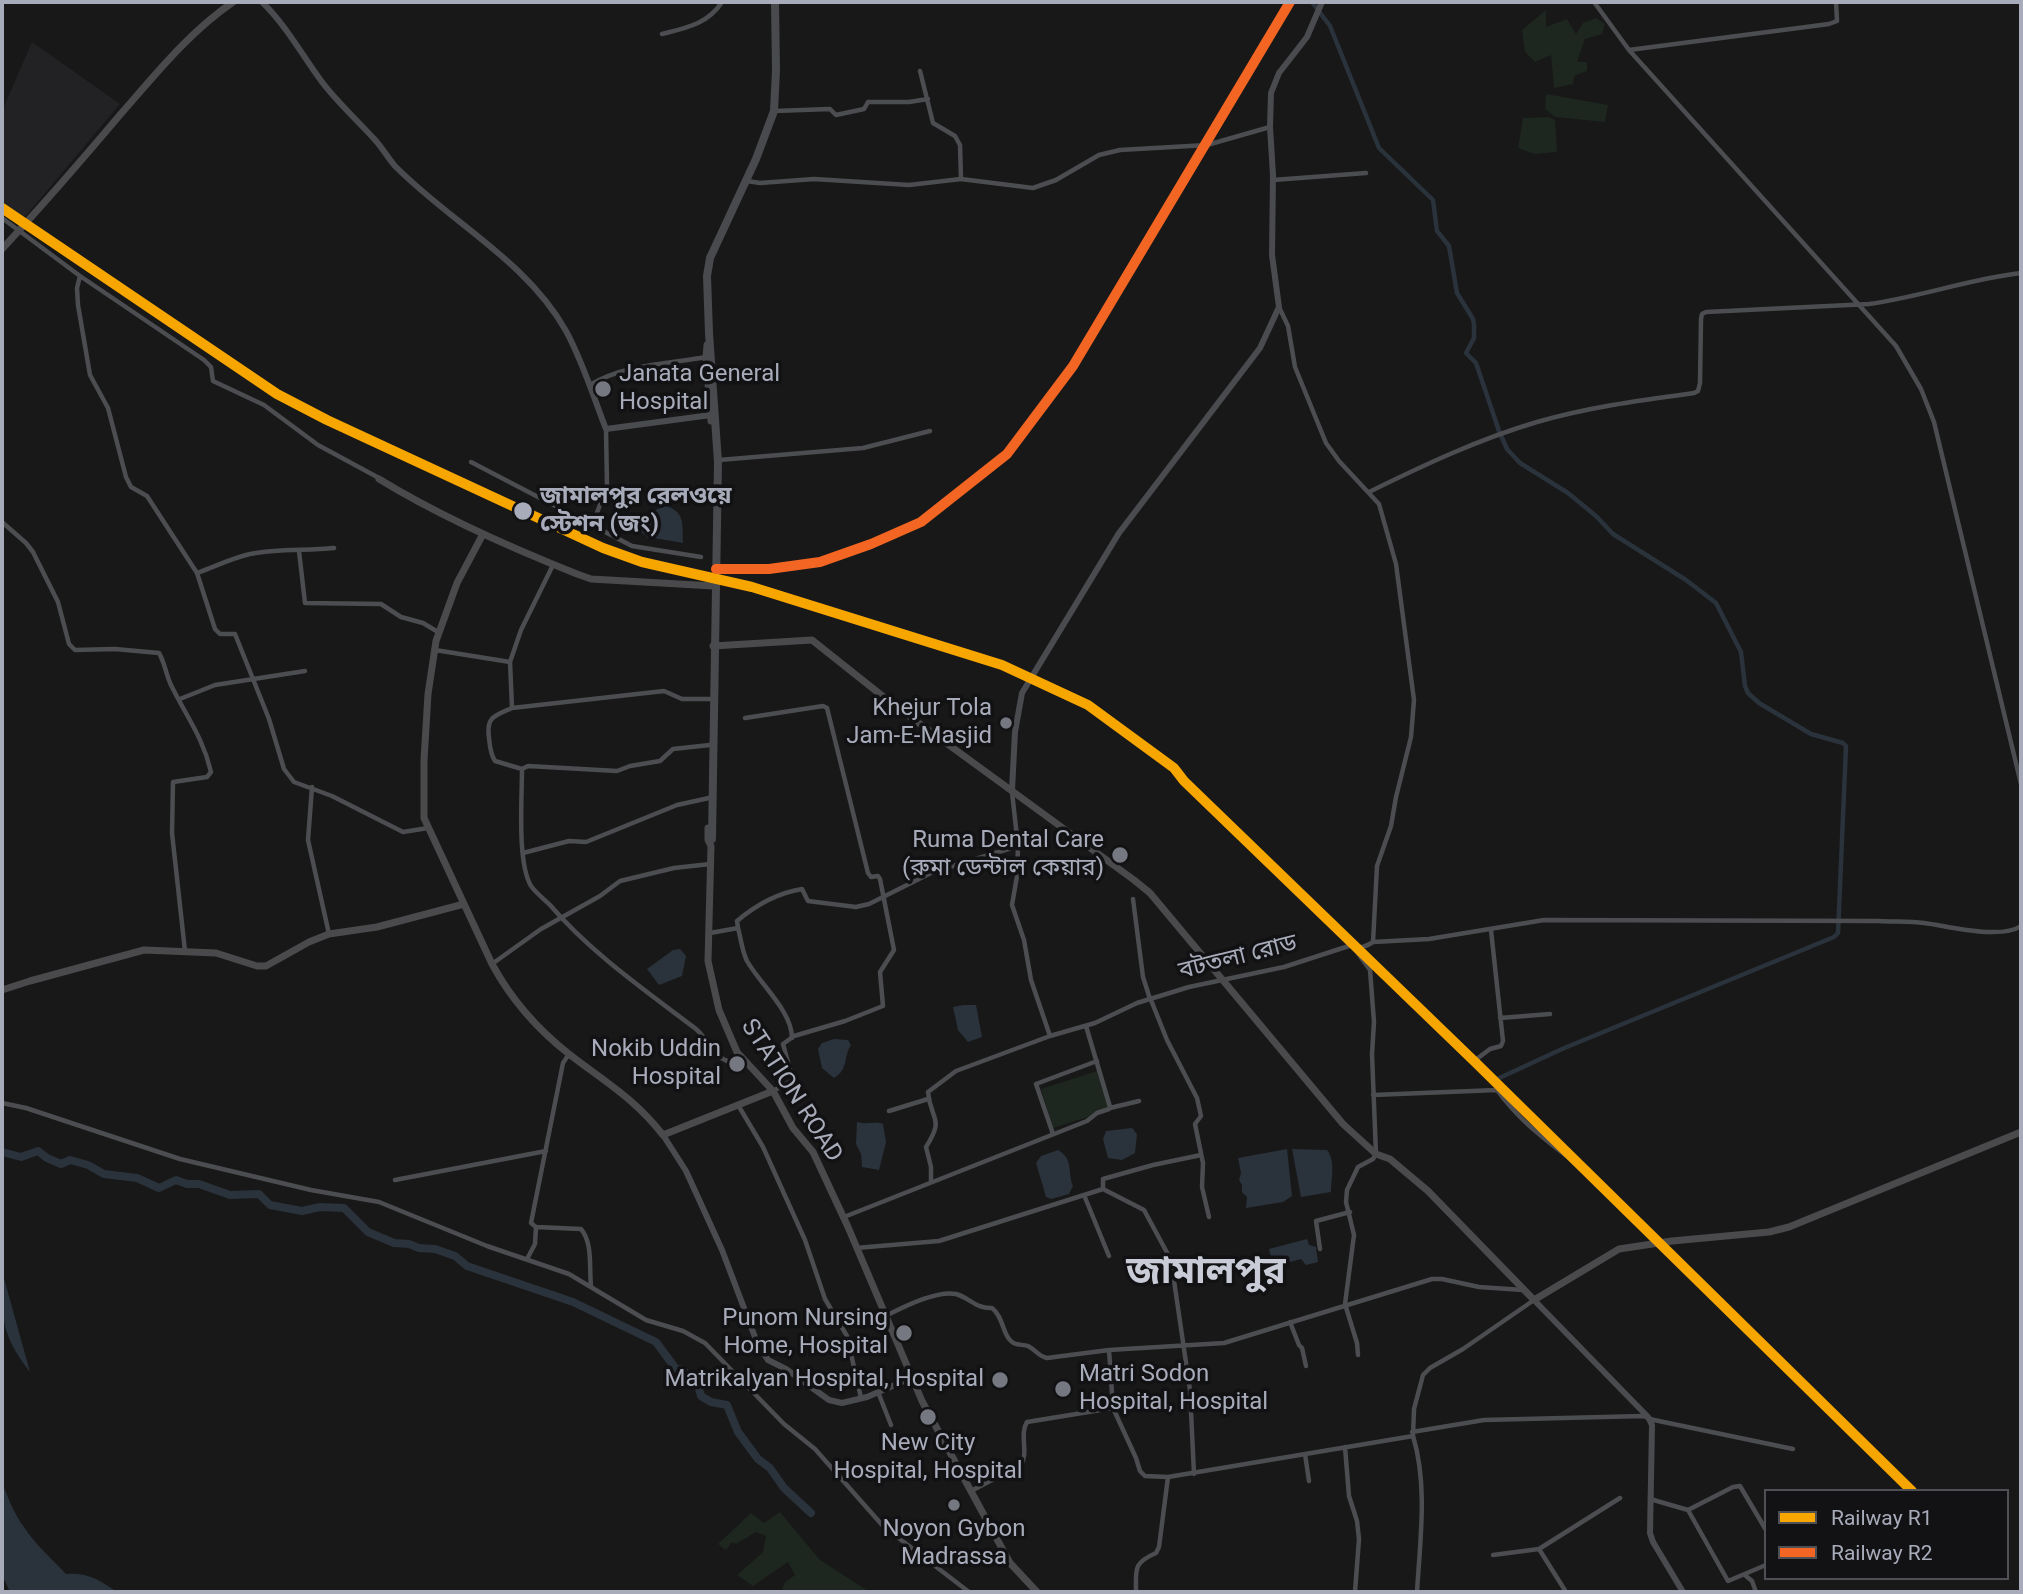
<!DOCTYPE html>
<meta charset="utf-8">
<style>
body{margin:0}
#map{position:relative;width:2023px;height:1594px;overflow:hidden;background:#181818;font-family:Roboto,sans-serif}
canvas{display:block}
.frame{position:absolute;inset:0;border:4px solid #a8acba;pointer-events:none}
.legend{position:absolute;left:1764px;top:1489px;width:245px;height:91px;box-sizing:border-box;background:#121214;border:2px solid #4e5056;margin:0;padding:9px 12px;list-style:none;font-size:21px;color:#a8acba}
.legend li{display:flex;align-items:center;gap:14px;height:35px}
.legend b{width:35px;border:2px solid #4e5056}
</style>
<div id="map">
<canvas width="2023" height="1594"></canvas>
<div class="frame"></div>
<ul class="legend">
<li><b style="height:9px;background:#f7a600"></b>Railway R1</li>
<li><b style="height:9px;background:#f26522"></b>Railway R2</li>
</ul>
</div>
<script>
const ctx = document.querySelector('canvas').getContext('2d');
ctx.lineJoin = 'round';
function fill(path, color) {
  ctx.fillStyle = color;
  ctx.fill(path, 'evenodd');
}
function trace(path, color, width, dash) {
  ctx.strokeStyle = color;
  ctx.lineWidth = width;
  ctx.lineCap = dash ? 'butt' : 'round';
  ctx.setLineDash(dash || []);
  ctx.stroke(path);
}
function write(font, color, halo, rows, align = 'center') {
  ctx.font = font + ' Roboto,"Noto Sans Bengali",sans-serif';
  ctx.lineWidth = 7;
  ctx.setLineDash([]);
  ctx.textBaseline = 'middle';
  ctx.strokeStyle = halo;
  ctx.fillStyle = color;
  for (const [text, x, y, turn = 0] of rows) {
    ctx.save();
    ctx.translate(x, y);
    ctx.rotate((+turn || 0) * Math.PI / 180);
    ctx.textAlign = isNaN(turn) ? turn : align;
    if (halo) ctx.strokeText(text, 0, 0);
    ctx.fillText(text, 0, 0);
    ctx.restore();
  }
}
const built = new Path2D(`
 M32,42l88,62 -97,115 -21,-16v-92z`);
const green = new Path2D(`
 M1546,10v17l21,-8 9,15 7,-11 13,-5 9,6 -3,10 -17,5 -8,23h10v9l-13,5 -1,8 -19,4 -3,-33 -16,7 -10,-10 -3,-22z
 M1546,94l62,11 -3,17 -50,-5 -10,-8z
 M1549,117l6,3 2,32 -23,2 -16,-6 5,-30z
 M1100,1070l13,39 -60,19 -12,-39z
 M780,1512l40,48 50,32h-89l4,-10 10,-7 -7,-13 -35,24 -16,-11 26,-23 3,-16 -10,-4 -20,12 -4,-2 -6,8 -8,-6 33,-31 13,10z`);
const water = new Path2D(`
 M667,506c19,7 15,20 16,37l-35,-6 -10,-7c3,-13 16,-21 29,-24z
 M680,949l6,7 -4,20 -23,9 -12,-16 26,-19z
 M963,1005h13l6,32 -14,5 -10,-12 -5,-23z
 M834,1039l14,1 3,5c-8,12 -2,24 -17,33l-12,-10 -4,-19 4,-6z
 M857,1122c10,3 17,-1 26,2l3,18 -7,28 -17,-3 -1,-13 -5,-10z
 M1132,1128l5,6 -2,19 -13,7 -14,-2 -5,-19 3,-8z
 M1287,1149l5,47 -9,6 -37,6 1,-11 -5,-5v-7l-3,-5 2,-7 -3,-15z
 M1292,1149l35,1c9,11 4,30 4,42l-30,5z
 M1058,1150c16,9 9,22 15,36l-4,8 -18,5 -5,-2 -10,-34 5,-7z
 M1307,1239l2,6 7,2 2,15 -12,3 -5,-6 -25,7 -3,-1 -4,-16z
 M2,1271l28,101c-30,-39 -28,-54 -28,-101z
 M2,1483c6,14 12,31 22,44 11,17 28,32 42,47 21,-2 34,6 51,18h-107l-8,-17z`);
const canal = new Path2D(`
 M1312,2l18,24 49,122 54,52 4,31 12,15 8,47 16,26 1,6v13l-8,15 10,10 23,68 8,18 13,14 48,30 28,23 17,18 73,46 30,23 25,49 4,34 3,7 11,10 52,31 32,9 3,3 -8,187 -4,4 -272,112 -67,31`);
const river = new Path2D(`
 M2,1152l19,5 17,-6 9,7 14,6 9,-4 18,5 16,9 33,4 22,10 17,-8 11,4h12l31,11 29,-1 11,11 32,6 18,-4 24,1 24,24 26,11 15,1 10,4 16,1 20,7 12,10 106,36 83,40 20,27h6l16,16 3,11 10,6 16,3 11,27 20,27 12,9 14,20 27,25`);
const street = new Path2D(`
 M1594,2l35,48 267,296 25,43 13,33 87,362
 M662,34c24,-6 46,-10 60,-32
 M1629,50l200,-26 8,-3 -1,-19
 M920,71l13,52 22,13 5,9 1,34
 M774,111l56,-2 6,6 28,-6 4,-7h41l19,-3
 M1273,180l93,-7
 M747,181l13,2 54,-4 95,6 52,-6 72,9 23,-8 43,-25 21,-5 87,-5 63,-18
 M2,218l78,58 124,84 7,7 2,14 51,24 54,40 61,33
 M80,276l-3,12 1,17 12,70 18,33 18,69 5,10 16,9 50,77 18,56 5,5h15l34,85 15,50 10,13 38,14 71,36 25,-4
 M1279,307l9,19 7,41 31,76 13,18 40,43 17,60 18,136 -3,37 -15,60 -5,29 -14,40 -4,76
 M590,385c35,-21 77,-21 116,-28
 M719,460l144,-12 67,-17
 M471,462l161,84 69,11
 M1369,492c55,-27 110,-53 168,-70 51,-15 105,-22 157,-29l4,-2 2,-8 1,-64 1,-5 4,-2 163,-8c51,-7 100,-25 152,-31
 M2,522l24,21 7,9 25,50 11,42 6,6 40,-1 44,4c6,10 7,22 12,32 15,31 32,52 40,87l-4,5 -34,5 -1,51 13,118
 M592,526l15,-40 -1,-57
 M299,551l6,52 76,1 20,13 22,6 15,9
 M197,573c17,-6 35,-15 53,-19 28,-6 56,-3 84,-6
 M435,650l75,12
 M180,699l35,-14 90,-14
 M512,708l-2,-46 11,-32 32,-65
 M745,718l78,-12 4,2 41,165 3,4 7,-1 2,3 14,71 -14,22 3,34 -38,15 -51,15 -11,8 10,36 -20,11
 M710,745l-37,4 -13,12 -30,5 -13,5 -89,-5 -6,3 -27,-8c-5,-8 -5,-15 -6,-23 -3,-21 5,-22 23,-30l152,-17 18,8h30
 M522,769c0,29 -5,94 9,117 5,7 13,13 19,19 41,48 96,86 146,124 11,9 15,25 29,31 5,3 15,2 21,2
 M312,787l-4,53 21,94
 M1012,792l6,54 -1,30 -5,29 12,35 7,40 19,56
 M523,853l46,-12 17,1 91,-37 32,-7
 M1133,899l10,78 7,22
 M738,928c3,11 4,23 9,33 13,23 45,50 45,77
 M710,933l28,-5 -1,-7c19,-16 40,-28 65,-32l6,12 48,6 13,-3 64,-32 85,-26
 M1354,948l16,22 4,52 -2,32 4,100 -3,5 -15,8 -11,23 -1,12 8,33 -9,69 12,39 1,12
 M492,964l49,-35 59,-33 20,-15 54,-13 36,-4
 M1151,1000l16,40 30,58 4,18 -6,8 8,39 -1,24 7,30
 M1500,1018l50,-4
 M569,1054l-6,9 -32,160 5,4 45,2c12,14 8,39 10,57
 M1474,1061l16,-12 11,-3 2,-5 -12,-111
 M1373,1095l124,-5c22,30 44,46 72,68 19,15 34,34 53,50
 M2,1103l24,5 154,51 131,31 68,12 108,44 82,28 77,46 37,11 22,12 79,81 31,25 68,77 86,66
 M738,1105l25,42 42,93 20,59 22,37 14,62
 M1110,1108l29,-7
 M889,1111l39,-12
 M1053,1134l-17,-50 61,-23
 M395,1180l151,-29
 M931,1181v-14l-5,-20c19,-30 5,-25 2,-55l28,-21 94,-35 45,-13 42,-20 52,-16 95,-20 68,-22c8,4 13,2 21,-3l56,-3 115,-19 335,1c15,1 30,0 45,2 25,3 76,17 97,3
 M1103,1189l41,21 27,50 19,130 4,84
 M1084,1195l25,61
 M844,1217l243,-96 10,-8 12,-4 1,-2 -24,-81
 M856,1248l83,-7 164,-52v-10l50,-14 48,-10
 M1320,1249l-4,-28 34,-9
 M527,1259l8,-15 1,-17
 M885,1316c17,-8 51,-26 71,-22 14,4 20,15 36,14 12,9 10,27 20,34 5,4 11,2 16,4 8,4 10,10 19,12l62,-8 115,-7 208,-64h10l37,8 44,3
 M1290,1322l9,23 3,3 4,18
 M1109,1350l4,58 23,50 4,13 5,5 23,1
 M878,1392l13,33
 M1412,1432l72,-12 159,-4 11,4 139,29
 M1413,1436c15,49 7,105 4,156
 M1345,1447l4,49 8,25 2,18 -4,53
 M1305,1454l4,27
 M971,1491l50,-26c8,-13 -2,-30 6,-43l86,-14
 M1650,1499l38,11 45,-23 7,-1 26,44
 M1688,1510l40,71 38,-16
 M1539,1549l27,43
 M1493,1555l46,-6 81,-51
 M1746,1576l6,5 4,11
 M1136,1592c0,-23 -3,-29 20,-39l3,-6 9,-70 245,-41 1,-27 9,-34 7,-7 33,-19 71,-49`);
const secondary = new Path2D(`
 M262,2c24,23 40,53 60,80 16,21 36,39 54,59 7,8 12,17 19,25 55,56 132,95 171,165 17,31 27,65 40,98l105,-14
 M1012,790l3,-58 7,-39 97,-160 141,-185 19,-41 -7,-52 1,-80 -3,-48 1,-34 8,-20 28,-36 15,-35
 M663,1135l23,36 36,79 36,95 10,15 18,9 43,31 13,3 25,-6 44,-19
 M1534,1300l114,117 4,8 -2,108 3,9 30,50`);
const primary = new Path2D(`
 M2,249c40,-43 79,-88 117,-133 36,-41 69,-83 114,-114
 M707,345l-1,12 5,64
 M379,479c62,38 130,68 198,95l14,5 123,7
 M483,534l-26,49 -21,58 -8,53 -4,66v58l68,146c19,35 45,65 77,90 36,28 65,44 94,81l110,-44
 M713,646l99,-6 78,62 244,178 16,13 193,231 33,30 14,5 38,32 106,109 85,-51 53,-8 97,-9 20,-5 232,-95
 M708,828v12l3,6 -3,115 11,49 18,42 36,39 20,37 20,24 35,75 74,174 88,162 27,29
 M2,990l28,-9 114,-31 72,3 41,13h9l43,-24 20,-8 48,-7 87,-23`);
const highway = new Path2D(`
 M709,333l-2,-57 3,-18 46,-99 18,-48 2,-41 -1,-68`);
const highwayBridge = new Path2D(`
 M709,333l9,129 -6,377`);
const rail1 = new Path2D(`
 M2,208l275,186 50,26 276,128 39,14 110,25 250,78 86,40 86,63 10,13 290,280 438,430`);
const rail2 = new Path2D(`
 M716,569h53l51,-7 51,-18 50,-22 86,-68 66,-88 217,-364`);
const markers = [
 [603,389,9,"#767881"],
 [523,511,10,"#a8acba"],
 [1006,723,7,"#767881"],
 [1120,855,9,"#767881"],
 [737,1064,9,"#767881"],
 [904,1333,9,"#767881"],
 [1000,1380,9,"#767881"],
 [1063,1389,9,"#767881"],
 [928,1417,9,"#767881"],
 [954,1505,7,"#767881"]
];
const poiNames = [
 ["Janata General",619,375,"left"],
 ["Hospital",619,403,"left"],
 ["Khejur Tola",992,709],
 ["Jam-E-Masjid",992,737],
 ["Ruma Dental Care",1104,841],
 ["(রুমা ডেন্টাল কেয়ার)",1104,869],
 ["Nokib Uddin",721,1050],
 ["Hospital",721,1078],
 ["Punom Nursing",888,1319],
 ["Home, Hospital",888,1347],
 ["Matri Sodon",1079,1375,"left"],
 ["Hospital, Hospital",1079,1403,"left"],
 ["Matrikalyan Hospital, Hospital",984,1380],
 ["New City",928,1444,"center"],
 ["Hospital, Hospital",928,1472,"center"],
 ["Noyon Gybon",954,1530,"center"],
 ["Madrassa",954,1558,"center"]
];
const stopNames = [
 ["জামালপুর রেলওয়ে",540,497],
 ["স্টেশন (জং)",540,525]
];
const streetNames = [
 ["বটতলা রোড",1238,958,-14],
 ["STATION ROAD",791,1091,57]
];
const townNames = [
 ["জামালপুর",1206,1273]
];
fill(built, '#222225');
fill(green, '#1d261f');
fill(water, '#2a323b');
trace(canal, '#2a323b', 4.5);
trace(river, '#2a323b', 8);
trace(street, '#4c4d51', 4.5);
trace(secondary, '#4a4b4f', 6);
trace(primary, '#4a4a4d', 7);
trace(highway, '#494a4e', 8);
trace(highwayBridge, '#494a4e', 8);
trace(rail1, '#f7a600', 10);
trace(rail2, '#f26522', 10);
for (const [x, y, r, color] of markers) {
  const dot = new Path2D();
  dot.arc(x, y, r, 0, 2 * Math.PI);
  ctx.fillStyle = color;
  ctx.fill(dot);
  trace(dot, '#121214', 2.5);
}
write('24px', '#a8acba', '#121214', poiNames, 'right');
write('bold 24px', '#a8acba', '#121214', stopNames, 'left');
write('24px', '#a8acba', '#121214', streetNames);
write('bold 38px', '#c9ccd6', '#121214', townNames);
</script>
